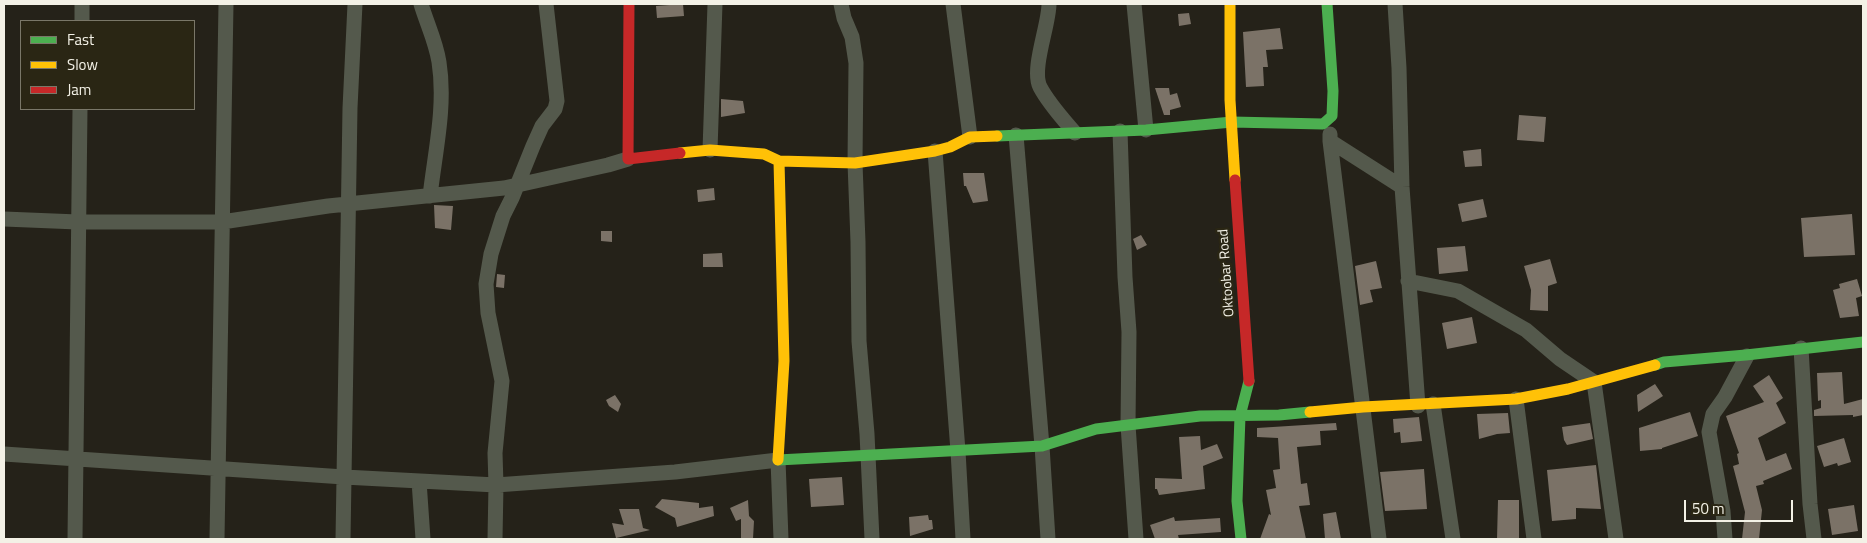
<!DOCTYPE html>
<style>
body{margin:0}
#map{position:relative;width:1867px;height:543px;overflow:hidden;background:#252219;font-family:"Titillium Web",sans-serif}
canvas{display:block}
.frame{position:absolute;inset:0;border:5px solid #f3f1e6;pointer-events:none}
.legend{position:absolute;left:20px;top:20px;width:175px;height:90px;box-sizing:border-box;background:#2a2614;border:1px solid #7a7768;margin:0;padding:6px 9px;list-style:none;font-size:15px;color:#f3f1e6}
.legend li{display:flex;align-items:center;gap:10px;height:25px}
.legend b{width:25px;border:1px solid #7a7768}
.scale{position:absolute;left:1684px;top:500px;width:109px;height:22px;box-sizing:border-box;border:2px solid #f3f1e6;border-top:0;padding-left:6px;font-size:15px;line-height:18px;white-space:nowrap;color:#f3f1e6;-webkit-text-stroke:4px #2a2614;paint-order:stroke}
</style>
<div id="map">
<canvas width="1867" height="543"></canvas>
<div class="frame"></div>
<ul class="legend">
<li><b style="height:6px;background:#4caf50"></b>Fast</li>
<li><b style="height:6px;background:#ffc107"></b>Slow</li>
<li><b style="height:6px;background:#c62828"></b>Jam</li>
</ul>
<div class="scale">50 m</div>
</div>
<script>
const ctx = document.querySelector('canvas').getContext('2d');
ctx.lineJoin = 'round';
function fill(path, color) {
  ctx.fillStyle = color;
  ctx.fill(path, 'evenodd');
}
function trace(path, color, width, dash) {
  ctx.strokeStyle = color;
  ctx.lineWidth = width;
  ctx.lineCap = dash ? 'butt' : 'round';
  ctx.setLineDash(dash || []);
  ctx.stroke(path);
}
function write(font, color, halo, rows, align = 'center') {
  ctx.font = font + ' "Titillium Web",sans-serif';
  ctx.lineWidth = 5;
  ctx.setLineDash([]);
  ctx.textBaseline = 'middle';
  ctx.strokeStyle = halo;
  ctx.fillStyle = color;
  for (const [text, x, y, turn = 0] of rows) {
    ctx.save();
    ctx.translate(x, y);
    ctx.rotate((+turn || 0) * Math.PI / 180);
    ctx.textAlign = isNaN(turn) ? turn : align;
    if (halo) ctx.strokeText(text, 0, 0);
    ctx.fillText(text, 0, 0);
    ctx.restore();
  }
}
const building = new Path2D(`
 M683,4l1,12 -27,2 -1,-12z
 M1189,13l2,11 -12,2 -1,-12z
 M1280,28l3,21 -17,1 2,17h-5l1,19 -18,1 -3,-55z
 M1155,88h14l1,7 7,-2 4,14 -11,3v5h-6z
 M721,99l22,2 2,12 -24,4z
 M1519,115l27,2 -2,25 -27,-2z
 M1481,149l1,17 -17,1 -2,-16z
 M963,173h21l4,28 -15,2 -7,-17h-2z
 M714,188l1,12 -17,2 -1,-12z
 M1483,199l4,18 -25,5 -4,-18z
 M434,205l19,1 -2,24 -16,-2z
 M1852,214l3,41 -51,2 -3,-39z
 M601,231h11v11l-11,-1z
 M1141,235l6,10 -10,5 -4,-11z
 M1465,246l3,25 -29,3 -2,-26z
 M722,253l1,14h-20v-13z
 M1550,259l7,24 -9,3v25l-18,-1 1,-20 -7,-24z
 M1376,261l6,27 -12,2 3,12 -13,3 -5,-39z
 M497,274l8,1 -1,13 -8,-1z
 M1857,279l5,17 -6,2 3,18 -19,2 -7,-28 7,-2 -1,-4z
 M1472,317l5,26 -30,6 -5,-26z
 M1842,372l2,32 19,-5v16l-10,2v-2l-39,1v-6l7,-2v-8l-3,1 -1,-28z
 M1769,375l14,23 -7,5 10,20 -28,15 8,23 20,-8 6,16 -29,12 1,3 -8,2 6,24 -3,29h-17l3,-27 -12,-46 6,-2 -2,-10 2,-1 -13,-37 38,-14 -11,-16z
 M1655,384l8,12 -25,16 -1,-17z
 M615,395l6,9 -3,8 -9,-6 -3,-6z
 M1690,412l8,24 -36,12v1l-22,2 -1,-23z
 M1508,413l2,20 -13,1 -18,5 -2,-25z
 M1419,417l3,24 -21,2 -1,-11 -6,1 -1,-14z
 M1336,423l1,7 -17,1 1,14 -24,2 4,37 6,-1 3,22 -11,1 7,33h-46l9,-25 2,1 -5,-25 10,-2 -3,-18 7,-1 -2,-31 -21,-1v-9z
 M1590,423l3,16 -26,6 -3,-5 -2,-13z
 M1200,436l1,14 16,-6 6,14 -20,8 2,23 -46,6 -2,-6h-2v-11l27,1 -3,-42z
 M1844,438l7,24 -13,4 -1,-3 -13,4 -7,-21z
 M1596,465l5,44 -25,-1v11l-24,2 -5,-51z
 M1424,469l3,40 -42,2 -5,-39z
 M842,477l2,28 -33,2 -2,-28z
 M662,499l37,4v5l14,-2 1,10 -37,11 -2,-9 -20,-11z
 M748,500l1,16 5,5 -1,18h-12v-20l-5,2 -6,-13z
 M1498,500h21v39h-22z
 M1854,505l4,26 -26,4 -4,-26z
 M619,509h20l4,19 7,2 -34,8 -4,-15 12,2z
 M1336,512l5,27h-16l-2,-25z
 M928,515l1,5h3l1,9 -23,7 -1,-19z
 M1174,517l1,4 45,-3 1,14 -43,3 1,4h-24l-5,-14z`);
const street = new Path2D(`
 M421,4c6,20 15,38 18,58 7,44 -4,90 -9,134
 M841,4l3,14 8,19 4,26 -1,100 3,79 1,99 8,93 5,105
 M953,4l17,133
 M1049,4c0,21 -18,65 -9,83 9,17 23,32 35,46
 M1134,4l12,126
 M1395,4l4,64 3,119 16,219
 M82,21v-17
 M1120,131l5,146 4,55 -1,93 8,114
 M1330,134v7l72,46
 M1016,135l26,311 6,93
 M1330,141l49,398
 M710,150l5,-146
 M935,151l23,300 5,88
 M4,219l74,3h144l106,-16 176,-18 104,-23 20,-6
 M1408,281l50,10 68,39 34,29 34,23 22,157
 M1801,348l9,156 4,35
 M1516,399l18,140
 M1433,404l20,135
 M4,454l340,23 152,8 179,-13 103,-12 3,79
 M419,481l4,58
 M75,539l5,-430
 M217,539l9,-535
 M343,539l7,-431 5,-104
 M495,539l1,-54 -1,-32 7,-72 -14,-68 -2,-29 5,-30 12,-38 9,-18 21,-52 9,-20 13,-17 2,-8 -11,-97
 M1725,539l-2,-28 -14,-79 4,-18 12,-17 22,-41`);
const fast = new Path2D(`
 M997,136l149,-6 86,-8 91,2 9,-8 1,-25 -6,-87
 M1655,365l9,-3 82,-7 117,-13
 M778,460l264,-14 54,-17 104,-13 79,-1 31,-3
 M1241,539l-4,-38 3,-85 9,-35`);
const slow = new Path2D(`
 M1230,4v96l5,80
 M680,153l30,-3 54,4 15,7 76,2 80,-12 15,-4 20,-10 27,-1
 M1310,412l53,-5 153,-8 52,-10 87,-24
 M778,460l6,-99 -5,-200`);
const jam = new Path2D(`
 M629,4l-1,155 52,-6
 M1235,180l14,201`);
const streetNames = [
 ["Oktoobar Road",1227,273,-94]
];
fill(building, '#7b7267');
trace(street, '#54594c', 15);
trace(fast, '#4caf50', 11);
trace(slow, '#ffc107', 11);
trace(jam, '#c62828', 11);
write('14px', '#f3f1e6', '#2a2614', streetNames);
</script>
